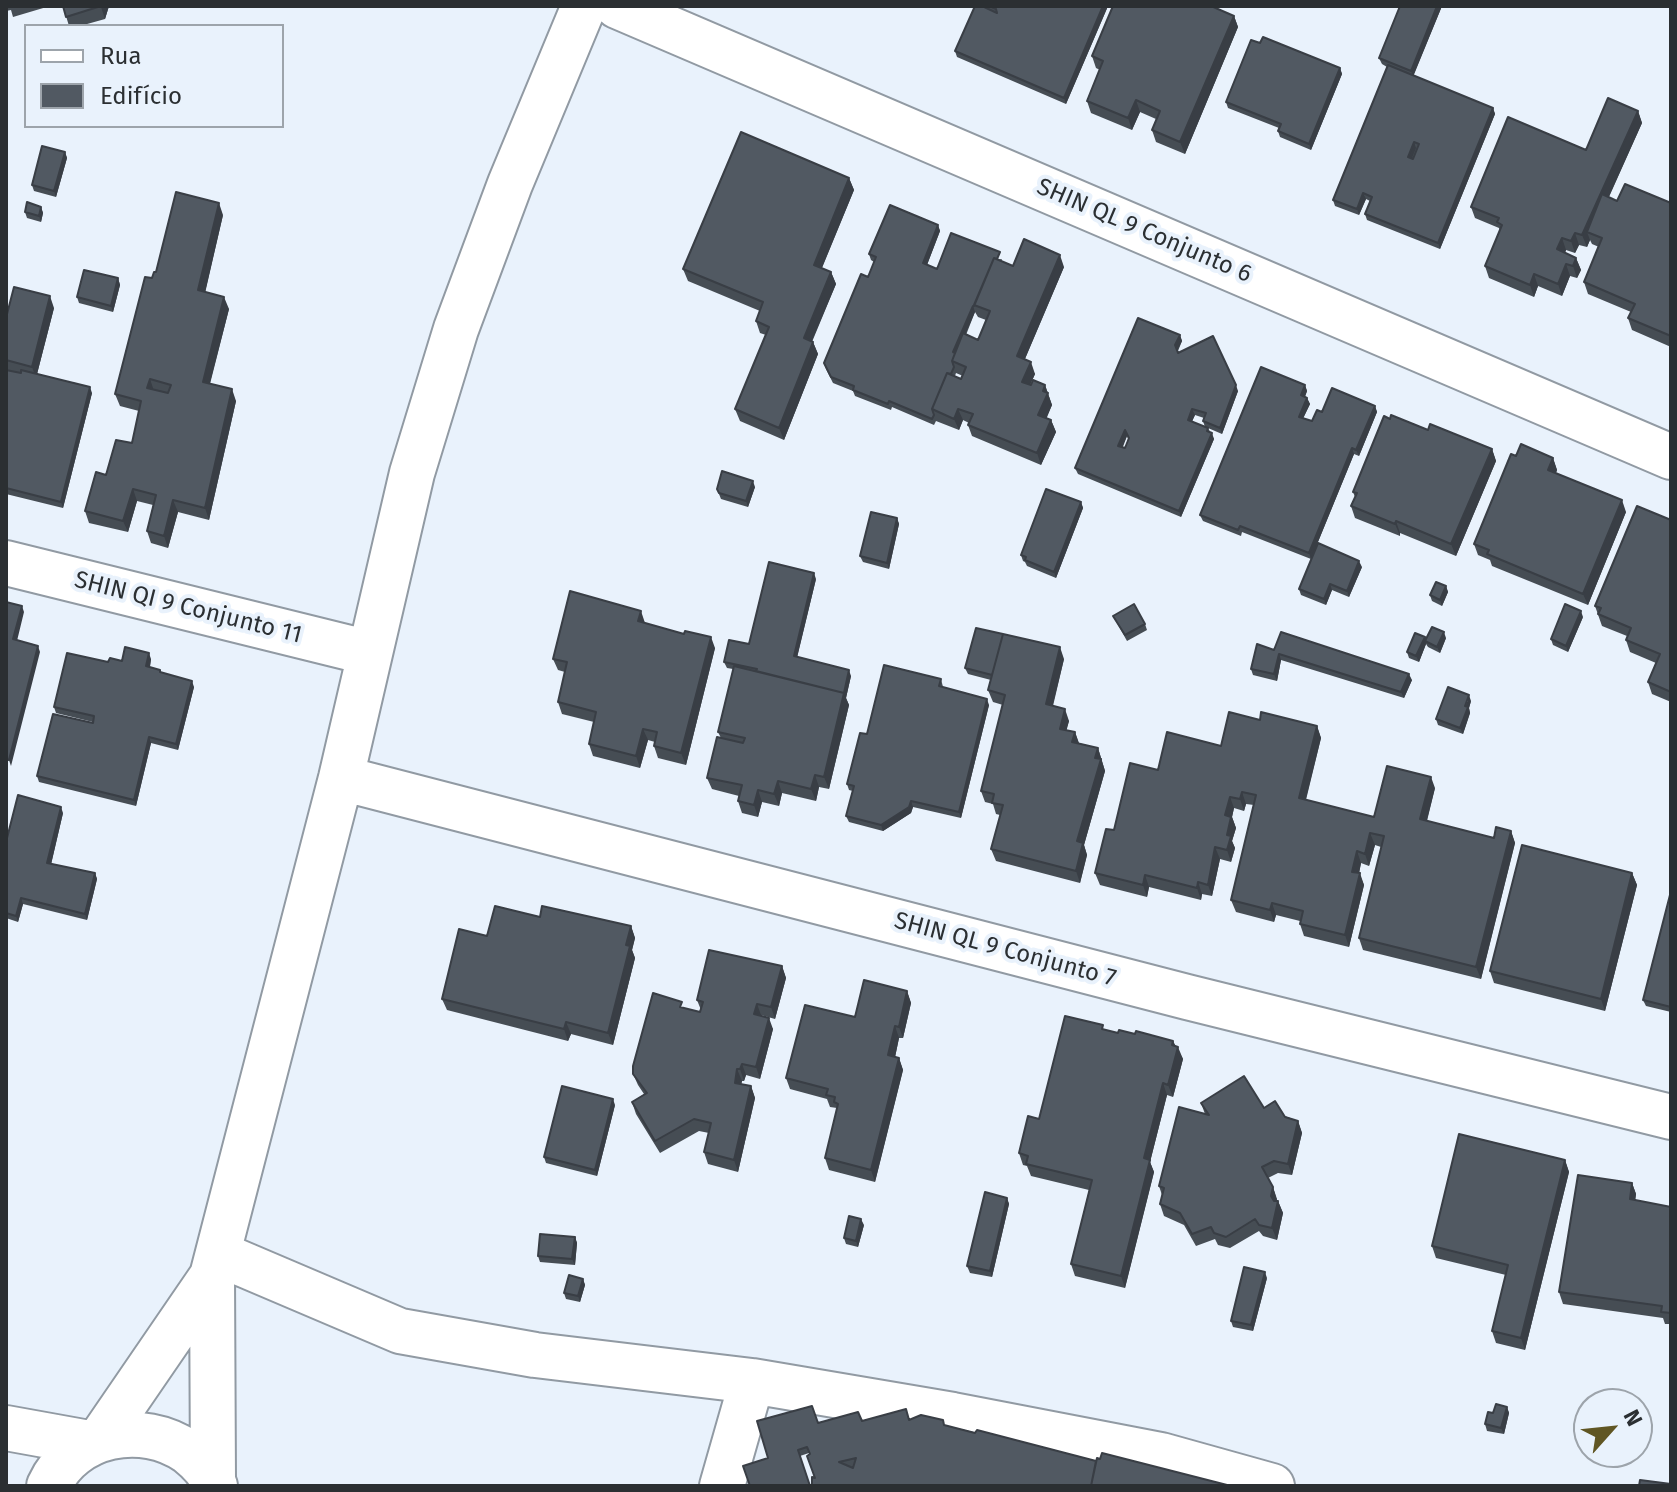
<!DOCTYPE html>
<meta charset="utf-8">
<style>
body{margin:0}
#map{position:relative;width:1677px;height:1492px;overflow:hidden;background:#e9f2fc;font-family:"Fira Sans",sans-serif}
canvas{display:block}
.frame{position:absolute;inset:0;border:8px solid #2b2f32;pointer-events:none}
.legend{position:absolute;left:24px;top:24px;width:260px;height:104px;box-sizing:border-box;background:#e9f2fc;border:2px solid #9da4ab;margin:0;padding:10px 14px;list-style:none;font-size:24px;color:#2b2f32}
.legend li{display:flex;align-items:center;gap:16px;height:40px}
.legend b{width:40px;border:2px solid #9da4ab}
.north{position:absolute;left:1573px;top:1388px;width:80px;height:80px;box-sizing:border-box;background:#e9f2fc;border:2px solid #9da4ab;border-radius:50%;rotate:63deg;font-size:22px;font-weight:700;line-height:32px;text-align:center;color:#2b2f32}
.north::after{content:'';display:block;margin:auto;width:28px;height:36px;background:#605623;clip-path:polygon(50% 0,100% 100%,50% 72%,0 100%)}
</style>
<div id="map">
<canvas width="1677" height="1492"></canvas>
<div class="frame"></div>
<ul class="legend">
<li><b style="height:10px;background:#fff"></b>Rua</li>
<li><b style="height:22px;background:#515962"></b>Edifício</li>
</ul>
<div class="north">N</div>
</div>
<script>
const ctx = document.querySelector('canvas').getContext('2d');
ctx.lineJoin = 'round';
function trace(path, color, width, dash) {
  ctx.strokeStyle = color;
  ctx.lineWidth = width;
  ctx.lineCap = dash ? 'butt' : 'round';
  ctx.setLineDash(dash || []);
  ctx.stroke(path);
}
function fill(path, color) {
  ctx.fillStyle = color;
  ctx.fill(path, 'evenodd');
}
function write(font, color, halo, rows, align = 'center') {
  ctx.font = font + ' "Fira Sans",sans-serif';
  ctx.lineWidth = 8;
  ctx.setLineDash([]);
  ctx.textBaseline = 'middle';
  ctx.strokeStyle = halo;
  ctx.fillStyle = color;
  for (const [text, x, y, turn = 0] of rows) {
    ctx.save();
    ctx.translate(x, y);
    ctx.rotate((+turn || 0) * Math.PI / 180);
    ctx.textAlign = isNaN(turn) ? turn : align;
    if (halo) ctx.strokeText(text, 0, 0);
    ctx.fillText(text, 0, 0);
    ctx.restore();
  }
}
const minor = new Path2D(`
 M617,6l1054,451
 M6,563l364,90
 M341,778l846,219 484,120
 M219,1254l181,77 135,24 217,26 201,34 208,40 111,31
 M6,1428l83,15
 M101,1438l111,-162
 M213,1479l-1,-203 129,-498 71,-305 44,-144 54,-145 74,-178
 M49,1486c24,-53 93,-66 139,-34 11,9 23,21 27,34
 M722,1486l30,-105`);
const wall = new Path2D(`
 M6,6h44l-37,11 -2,-7 -5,1z
 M63,6h46l-4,13 -25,7h-11z
 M975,6h133l-42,98 -109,-47 -2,-6z
 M1400,6h42l-29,70 80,32 2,6 -55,135 -73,-29 -2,-6 5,-13 -4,-2 -7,16 -24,-9 -2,-6 54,-133 -5,-3 -3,-6z
 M1234,16l4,11 -53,127 -29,-12 -4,-12 4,-11 -16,-7 -8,18 -41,-17 -4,-12 13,-31 -4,-2 -4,-12z
 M1340,68l2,6 -31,76 -31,-13 -2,-6 1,-3 -51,-20 -2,-6z
 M1638,111l4,12 -33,74 8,4 54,2v144l-39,-17 -4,-12 3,-6 -43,-18 -4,-12 15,-35 -7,-3 -2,-4 -3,7 -8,-2 -4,8 -9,-3 -1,3 11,5 5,12 -4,8 -7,-2 -8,20 -24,-10 -4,11 -45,-19 -4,-12 15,-36 -1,-2 -24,-10 -4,-11 115,-57z
 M65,152l2,6 -11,39 -22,-6 -2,-6z
 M849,178l5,12 -32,78 9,4 5,12 -24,58h1l5,12 -34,86 -44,-19 -5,-12 31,-74 -6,-2 -4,-12 4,-10 -72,-30 -5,-12z
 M41,207l2,6 -2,9 -14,-4 -2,-6z
 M223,215l-18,77 24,17 -19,75 26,17 -27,119 -31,-8 -10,36 -17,-5 -4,-12 6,-26 -16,-4 -9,31 -39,-9 -4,-12 21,-36 26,-32 7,-32 -19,-5 -5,-12 37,-116 4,-6z
 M938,225l2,6 -13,34 10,4 65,-10 -1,2 12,5 51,1 -39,92 10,15 -5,11h15l7,20 -6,13 5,2 5,12 -15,33 -69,-29 -4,-11 1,-2 -6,-3 -4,10 -23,-9 -2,4 -42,-18 -1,3 -36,-14 -2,-5 -20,-8 -7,-14 -2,-6 44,-86 6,-15 -3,-2 -2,-6zM975,312l3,5 8,3 -8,20 -12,-5zM956,373l7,3 -2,3 -6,-3z
 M118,278l2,7 -7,27 -34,-9 -2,-6z
 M54,308l-17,66 55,19 -29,115 -57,-14v-176z
 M1180,335l2,6 -4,10v2l60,38 -16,43 -14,-6 6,11 -33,78 -103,-43 -3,-6zM1195,415l9,3 -1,3 2,6 -13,-6zM1127,436l1,3 -3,9 -3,-1z
 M1305,385l2,6 -2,6 2,1 3,6 -7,14 9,3 10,-9 53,-6 2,6 -18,44 -5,-2 -43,105 -69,-27 -1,4 -38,-15 -3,-6z
 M1428,430l64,19 4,12 -40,95 -56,-23v3l-45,-18 -4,-12 4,-9 -2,-5z
 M1553,458l4,12 -1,3 70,39 -38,93 -96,-39 -2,-6 -12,-5 -4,-11z
 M755,487l-7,20 -27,-8 -4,-10z
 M1081,502l2,6 -27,70 -29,-12 -2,-4 -2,-1 -2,-6z
 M897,518l2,6 -10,45 -26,-7 -3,-6z
 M1671,520v182l-19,-8 -4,-12 8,-19 -26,-11 -4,-12 1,-4 -25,-10 -7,-20z
 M1362,567l-13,30 -17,-7 -6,15 -25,-10 -2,-6z
 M816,579l-19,78 54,19 -5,22 3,7 -20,84 -10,-2 -3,14 -34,-8 -3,13 -17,-4 -4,15 -16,-4 -4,-12 1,-5 -27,-7 -5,-11 14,-40 -3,-6 15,-63 -6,-1 -3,-6 25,-18z
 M1446,586l2,6 -6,14 -10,-5 -2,-6z
 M1113,616l32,8 2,6 -20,11z
 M1583,617l-15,35 -15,-7 -2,-6z
 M645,623l70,25 -29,117 -28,-7 -4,-12 1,-4 -7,-2 -8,28 -47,-12 -4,-12 5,-22 -32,-8 -4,-12 7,-30 -7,-2 -5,-11z
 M1446,638l-6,15 -12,-6 -2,-3 -7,18 -10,-4 -2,-6 19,-12z
 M1274,650l138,30 -8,18 -123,-38 -4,21 -24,-6 -2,-6z
 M151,659l-1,8 44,20 -16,63 -27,-7 -15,63 -97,-24 -2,-6 56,-53v-1l-37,-9 -2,-6 54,-45z
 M1064,659l-11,47 16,15 -3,9 9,2 4,11 19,5 7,23 -21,74 3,10 -7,28 -84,-22 -5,-12 9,-34 -4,-1 -3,-10 -8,-2 -4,-11 22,-86 -10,-3 -5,-12 3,-10 -23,-6 -3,-6z
 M941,679l2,8 46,18 -28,113 -48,-11 -2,6 -28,18 -34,-9 -3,-6 7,-25 -4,-1 -2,-6 20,-50z
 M1471,701l-2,7 1,5 -7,21 -25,-9 -2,-6z
 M1260,720l57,6 4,12 -15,62 68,17 61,-29 -8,33 67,17 17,-7 4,12 -34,136 -118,-29 -4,-12 22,-91 -6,-2 -6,21 -8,-3 -2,10 5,12 -15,62 -45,-11 -4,-12v-3l-24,-6 -2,7 -38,-10 -5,-12 23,-95 -8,-1 -2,7 -10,-3 -2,9 4,11 -4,13 3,7 -4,14 -11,-3 -8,37 -10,-2 -1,6 -52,-13 -2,10 -47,-12 -5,-12 19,-43 44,-60 63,-24z
 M63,813l-12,51 44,9 2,6 -10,41 -64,-16 -5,18 -12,-4v-76z
 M1632,873l5,12 -32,126 -111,-28 -4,-12z
 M1671,891v121l-25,-6 -3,-6z
 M540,917l91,9 4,12 -3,12 3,8 -22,87 -42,-11 -3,7 -121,-31 -5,-11 45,-63z
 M782,966l4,12 -11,41 -14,-4 12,14 -13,50 -14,-4 -2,6h-2l-1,3 10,2 4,12 -17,74 -30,-8 -4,-12 5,-19 -10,-2 -39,22 -24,-39 -4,-12 12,-8 -6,-9 -5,-11 51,-66 16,4 1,-2 -4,-10z
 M907,991l4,12 -8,35h-4l-4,19 4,1 4,12 -28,112 -46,-12 -4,-12 12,-50 -7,-1 -3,-8 -37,-10 -4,-11 69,-61z
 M1104,1030l14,3 17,1 38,7 10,18 -10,38 -6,-2 -17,67 4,10 -29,116 -50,-12 -4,-12 18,-74 -58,-14 -4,-10 -4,-1 -4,-12 20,-34z
 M1201,1103l63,5 34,13 4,12 -10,42 -14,-2 -10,5 5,9 4,14h1l5,12 -6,27 -14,-4 -4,-5 -29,17 -12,-3 -3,-6 -19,7 -12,-21 -20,-9 -4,-12 2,-9 -3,-9 46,-72z
 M615,1105l-18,71 -51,-13 -2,-6z
 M1565,1160l4,12 -44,178 -29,-7 -4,-12 14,-56 -70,-17 -4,-12z
 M1632,1183l4,11 -1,6 36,7v117h-6l-2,-6 -100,-14 -4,-12z
 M1007,1198l2,6 -17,73 -22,-4 -3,-7z
 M864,1225l-6,22 -12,-3 -2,-6z
 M575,1237l2,6 -2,22 -35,-3 -2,-6z
 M1267,1278l-14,53 -20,-4 -2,-6z
 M583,1279l2,6 -5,17 -14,-3 -2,-6z
 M1507,1407l2,6 -5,21 -17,-3 -2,-7 8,-11z
 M910,1420l34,5 152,36 -281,17 -6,-25 -9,3 -32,2 50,-35z`);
const shadedWall = new Path2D(`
 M101,6h8l-4,13 -4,-12z
 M1103,6h5l-42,98 -2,-6z
 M1437,6h5l-29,71 -2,-6z
 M1234,16l4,11 -53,127 -5,-12z
 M1340,68l2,6 -31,76 -2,-6z
 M1136,100l4,12 -8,18 -4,-12z
 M1493,108l2,6 -55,135 -2,-6z
 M1638,111l4,12 -50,111 -5,-2 3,8 -3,7 -5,-12z
 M1414,142l2,6 -6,15 -2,-6z
 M65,152l2,6 -11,39 -2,-6z
 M849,178l5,12 -36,87 -4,-12z
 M1363,193l3,6 -7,16 -2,-6z
 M219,203l4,12 -20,87 -5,-12z
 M41,207l2,6 -2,9 -2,-6z
 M938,225l2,6 -15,39 -2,-7z
 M1575,233l4,12 -4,8 -4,-12z
 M1562,238l4,12 -5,11 -4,-12z
 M1060,255l4,12 -43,101 -4,-12z
 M1576,258l5,12 -4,8 -4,-12z
 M1566,264l4,12 -8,20 -4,-12z
 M831,272l5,12 -28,66 -4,-12z
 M1534,274l4,12 -4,11 -4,-12z
 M118,278l2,7 -7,27 -2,-6z
 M50,296l4,12 -18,70 -4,-11z
 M224,297l5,12 -22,85 -4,-12z
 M973,306l2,6 -20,46 -2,-6z
 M1180,335l2,6 -5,10 -2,-6z
 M813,342l5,12 -34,86 -5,-12z
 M1031,362l4,12 -9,20 -4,-12z
 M150,379l4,12 -7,-3z
 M1045,385l7,20 -9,22 -5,-12z
 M1236,385l2,6 -16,43 -2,-6z
 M1305,385l2,6 -4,10 -2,-6z
 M90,387l2,6 -29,115 -2,-6z
 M232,389l4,12 -27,119 -4,-12z
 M1307,398l3,6 -9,19 -2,-6z
 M1375,406l2,6 -18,44 -3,-6z
 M958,409l5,11 -4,10 -5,-11z
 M1192,409l3,6 -5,11 -2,-6z
 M1051,420l5,12 -15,33 -4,-12z
 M1125,430l2,6 -6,16 -3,-6z
 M1212,433l2,6 -33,78 -2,-6z
 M1352,448l2,6 -43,105 -2,-6z
 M1492,449l4,12 -40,95 -5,-12z
 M1553,458l4,12 -5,12 -4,-12z
 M753,481l2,6 -7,20 -2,-6z
 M133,489l4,12 -9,31 -5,-11z
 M173,500l5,12 -10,36 -4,-12z
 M1622,500l4,12 -38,93 -5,-11z
 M1081,502l2,6 -27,70 -2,-6z
 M897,518l2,6 -10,45 -2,-6z
 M1396,521l4,12v3l-5,-12z
 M1359,561l3,6 -13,30 -2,-6z
 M814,573l2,6 -20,83 -2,-6z
 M1330,584l2,6 -6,15 -2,-6z
 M1446,586l2,6 -6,14 -2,-6z
 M22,606l2,6 -8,33 -3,-6z
 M641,611l4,12 -7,-2z
 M1581,611l2,6 -15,35 -2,-6z
 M1444,632l2,6 -6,15 -3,-6z
 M711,637l4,11 -29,117 -5,-12z
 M1425,637l1,7 -7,18 -3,-6z
 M38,646l2,6 -29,114 -2,-6z
 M1060,647l4,12 -14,57 -4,-12z
 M149,653l2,6 -2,13 -3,-6z
 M1279,654l2,6 -4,21 -3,-7z
 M849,670l2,6 -5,22 3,7 -20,84 -5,-12z
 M1409,674l3,6 -8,18 -3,-6z
 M192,681l2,6 -16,63 -2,-6z
 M1469,695l2,6 -2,7 1,5 -7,21 -3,-6z
 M987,699l2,6 -28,113 -2,-6z
 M1065,709l4,12 -5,19 -4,-11z
 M1317,726l4,12 -18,72 -4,-12z
 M643,729l5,11 -8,28 -4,-12z
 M1075,732l4,12 -7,-2z
 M149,737l2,6 -15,63 -2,-6z
 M1098,748l7,23 -21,74 3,10 -7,28 -4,-12 1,-30z
 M815,775l4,12 -3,14 -5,-12z
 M1431,777l4,11 -11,43 -4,-12z
 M778,781l4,12 -3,13 -5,-12z
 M758,790l4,12 -4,15 -4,-12z
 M1242,792l4,12 -2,7 -4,-12z
 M1230,797l4,11 -2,9 4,11 -4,13 3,7 -4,14 -4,-12 -2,-35z
 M911,801l2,6 -2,6 -28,18 -2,-6z
 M61,807l2,6 -13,56 -3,-6z
 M1511,831l4,12 -34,136 -5,-12z
 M1370,833l5,12 -6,21 -4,-12z
 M1215,847l5,12 -8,37 -4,-11z
 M1357,851l4,12 -4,21 -5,-12z
 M95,873l2,6 -10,41 -2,-6z
 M1360,873l4,12 -15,62 -4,-12z
 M1632,873l5,12 -32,126 -4,-12z
 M1145,875l4,12 -2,10 -4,-12z
 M1198,882l4,12 -1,6 -4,-12z
 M21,898l2,6 -5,18 -2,-6z
 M1272,903l4,12 -2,7 -4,-12z
 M631,926l4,12 -3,12 3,8 -22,87 -5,-12z
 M782,966l4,12 -11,41 -4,-12z
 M907,991l4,12 -8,35 -4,-11z
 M757,1004l4,11 -7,-1z
 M769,1018l4,11 -13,50 -4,-12z
 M566,1022l5,12 -3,7 -4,-12z
 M895,1026l4,12 -6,29 -5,-12z
 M1173,1041l4,10 1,-4 5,12 -10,38 -5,-12z
 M899,1058l4,12 -28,112 -4,-12z
 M742,1064l4,11 -2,6 -4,-12z
 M737,1069l5,12 -3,13 -4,-11z
 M1163,1083l4,12 -17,67 4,10 -29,116 -4,-12 23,-118z
 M751,1086l4,12 -17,74 -4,-12z
 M613,1099l2,6 -18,71 -2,-6z
 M1298,1121l4,12 -10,42 -4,-11z
 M1565,1160l4,12 -44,178 -4,-12z
 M1632,1183l4,11 -2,17 -4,-12z
 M1273,1187l4,12 -2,9 -4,-12z
 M1007,1198l2,6 -17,73 -2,-6z
 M1278,1201l5,12 -6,27 -5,-12z
 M861,1219l3,6 -6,22 -2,-6z
 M575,1237l2,6 -2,22 -3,-6z
 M1265,1272l2,6 -14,53 -2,-6z
 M583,1279l2,6 -5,17 -2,-6z
 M1507,1407l2,6 -5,21 -3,-6z`);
const building = new Path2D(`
 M63,6h38l-35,11z
 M975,6h7l15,7 -1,-4 -7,-3h114l-39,92 -109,-47z
 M1113,6h98l23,10 -54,126 -28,-12 8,-19 -24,-11 -8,18 -41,-17 16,-40 -11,-5z
 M1400,6h37l-26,65 -32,-13z
 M1263,37l77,31 -31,76 -31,-13 3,-7 -55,-22 25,-62 9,3z
 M1388,65l105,43 -55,135 -73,-29 7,-17 -9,-4 -6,16 -24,-9zM1414,142l5,2 -6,15 -5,-2z
 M1608,98l30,13 -56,124 -7,-2 -4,8 -9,-3 -5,11 19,9 -3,8 -7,-2 -8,20 -24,-10 -4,11 -45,-19 17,-41 -5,-3 2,-4 -28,-11 37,-90 78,33z
 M741,132l108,46 -35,87 17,7 -27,66 9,4 -34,86 -44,-19 34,-82 -13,-6 7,-19 -80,-33z
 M42,146l23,6 -11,39 -22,-6z
 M1625,184l46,19v133l-43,-18 7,-14 -51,-22 18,-44 -15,-6 15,-38 15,7z
 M176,192l43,11 -21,87 26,7 -21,85 29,7 -27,119 -32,-8 -9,36 -17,-5 9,-36 -23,-6 -10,32 -38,-10 11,-39 10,3 10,-35 16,3 9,-42 -26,-7 30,-117 7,1 2,-6h2zM150,379l21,6 -3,8 -21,-5z
 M27,202l14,5 -2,9 -14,-4z
 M890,205l48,20 -15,38 14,6 14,-36 49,19 -3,7 -3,-1 -20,48h-1l-20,46 2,1 -3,8 2,6 -3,7 -4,-1 -15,36 2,6 -2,4 -43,-18 -1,3 -35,-14 1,-4 -23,-9 -7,-14 37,-89 7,3 8,-20 -7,-3z
 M1024,239l36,16 -43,101 14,6 -9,20 9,3 2,-5 12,5 -2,6 5,2 -10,22 13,5 -14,33 -69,-28 5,-11 -15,-5 -4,10 -22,-10 15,-36 14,6 5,-12 -14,-6 11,-28 15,7 12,-29 -16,-6 20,-47 19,8z
 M84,270l34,8 -7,28 -34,-9z
 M14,287l36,9 -18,71 -26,-7v-42z
 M1138,318l42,17 -5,10 3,8 35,-17 23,49 -16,43 -17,-7 3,-8 -14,-4 -4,11 20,8 -1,3 5,2 -33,78 -104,-43zM1125,430l4,8 -4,10 -7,-2z
 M1261,367l44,18 -4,10 6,3 -8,19 13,4 5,-11 5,2 10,-24 43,18 -19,44 -4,-2 -43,105 -69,-27 -2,4 -38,-15z
 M6,370l15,3v-3l69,17 -29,115 -55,-14z
 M1391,415l37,15 2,-6 62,25 -41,95 -55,-23 -1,3 -44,-18 6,-13 -4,-1 31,-76 6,3z
 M1521,444l32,14 -5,12 74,30 -39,94 -96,-40 2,-4 -15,-6 37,-90 5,2z
 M722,471l31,10 -7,20 -27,-8 -2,-4z
 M1046,489l35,13 -27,70 -29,-12 1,-3 -5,-2z
 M1637,506l34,14v172l-23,-10 12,-28 -34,-14 5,-12 -33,-14 3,-6 -6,-2z
 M871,512l26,6 -10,45 -27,-7z
 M1318,543l41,18 -12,30 -17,-7 -6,15 -25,-10z
 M769,562l45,11 -20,83 55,14 -5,23 -88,-22 1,-2 -33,-7 5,-22 20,4z
 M1436,582l10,4 -6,14 -10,-5z
 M570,591l71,20 -3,10 46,13 1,-3 26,6 -30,116 -27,-7 3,-14 -14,-3 -7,27 -47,-12 7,-32 -38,-10 9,-40 -14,-3z
 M6,602l16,4 -9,33 25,7 -29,114 -3,-1z
 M1134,604l11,20 -20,11 -12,-19z
 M1565,604l16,7 -15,35 -15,-7z
 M1432,627l12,5 -7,15 -12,-6z
 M976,628l27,6 -11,41 -27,-7z
 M1281,632l128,42 -8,18 -122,-38 -5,20 -23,-5 6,-25 17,6z
 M1415,633l10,4 -9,19 -9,-4z
 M1003,634l57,13 -14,57 19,5 -5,20 15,3 -3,10 26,6 -3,10 6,1 -24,82 6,2 -7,28 -85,-22 12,-44 -11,-2 2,-9 -13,-3 24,-96 -17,-5z
 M125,647l24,6 -3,13 14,4v2l32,9 -16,63 -27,-7 -15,63 -97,-24 16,-62 40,9 1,-7 -40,-9 13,-54 41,9 2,-4 12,3z
 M884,665l57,14 -2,7 48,13 -28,113 -48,-11 -2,6 -28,18 -35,-9 8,-30 -7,-2 13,-51 7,1z
 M734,666l110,27 -20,84 -9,-2 -4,14 -33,-8 -4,13 -16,-4 -4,15 -16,-4 4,-16 -35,-7 10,-41 26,6 2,-5 -27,-6z
 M1448,687l21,8 -4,11 3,1 -8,21 -24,-9z
 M1229,712l31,8 1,-8 56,14 -18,72 75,19 13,-51 44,11 -11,42 74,19 2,-11 15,4 -35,136 -117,-29 25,-102 -14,-3 -5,21 -8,-3 -5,21 8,1 -15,62 -45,-11 3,-13 -31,-8 -2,7 -39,-10 25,-105 -14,-3 -2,7 -10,-2 -5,18 6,2 -4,18 4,1 -4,14 -12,-3 -7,38 -10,-3 -1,6 -52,-13 -2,10 -48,-12 11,-44 8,1 16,-67 28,7 9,-38 54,14z
 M18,795l43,12 -14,56 48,10 -10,41 -64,-16 -5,18 -10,-3v-71z
 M1522,845l110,28 -31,126 -111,-28z
 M1671,891v116l-28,-7z
 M495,906l45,11 2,-11 89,20 -5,19 4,1 -22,87 -42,-11 -2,7 -122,-30 17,-70 28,7z
 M709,950l73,16 -11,41 -14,-3 -3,10 15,4 -13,49 -14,-3 -2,5h-3l-2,14 16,3 -17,74 -30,-8 7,-29 -17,-4 -39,22 -23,-39 15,-9 -14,-19v-8l20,-73 29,9 -2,5 20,5 3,-10 -6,-2z
 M864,980l43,11 -8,36 -4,-1 -7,29 11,3 -28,112 -46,-12 13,-54 -4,-2 1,-5 -9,-2 2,-6 -42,-11 19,-73 50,12z
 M1065,1016l38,9 -1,4 16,4 1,-3 16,4 1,-3 37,10 -1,4 6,2 -10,38 -5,-2 -19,75 6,2 -29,116 -50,-12 21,-84 -66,-16 2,-8 -9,-3 9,-37 11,3z
 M1244,1076l20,32 11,-7 10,16 13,4 -10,43 -14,-3 -12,6 11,20 -2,9 3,5h4l-6,27 -13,-3 -4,-6 -29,18 -12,-4 -3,-6 -19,7 -12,-21 -20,-9 4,-16 -5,-2 20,-79 30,8 -8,-12z
 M562,1086l51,13 -18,71 -51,-13z
 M1459,1134l106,26 -44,178 -29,-7 16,-66 -76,-19z
 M1578,1175l54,8 -2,16 41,8v106l-10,-1 1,-6 -103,-14z
 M985,1192l22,6 -17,73 -23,-5z
 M849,1216l12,3 -5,22 -12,-3z
 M540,1234l35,3 -3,22 -34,-3z
 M1244,1267l21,5 -14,53 -20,-4z
 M569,1275l14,4 -5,17 -14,-3z
 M1496,1404l11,3 -6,21 -16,-4 3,-12 5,1z
 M812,1406l6,17 40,-11 4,9 44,-12 3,11 12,-5 22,5 1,5 31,8 2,-3 119,31 -5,25h-279v-9l3,1 -8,-22 3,-2 -3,-7 -9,3 12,36h-60l-7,-20 25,-8 -11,-37zM856,1458l-3,10 -14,-6z
 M1102,1453l129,33h-140l6,-28 3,1z
 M1640,1480l31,4v2h-32z`);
const streetNames = [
 ["SHIN QL 9 Conjunto 6",1144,231,23],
 ["SHIN QI 9 Conjunto 11",188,608,14],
 ["SHIN QL 9 Conjunto 7",1005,950,15]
];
trace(minor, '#919aa3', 48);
trace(minor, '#fff', 44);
fill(wall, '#464d54');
fill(shadedWall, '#393e45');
fill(building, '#515962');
trace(building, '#393e45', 2);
write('24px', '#2b2f32', '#e9f2fc', streetNames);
</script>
